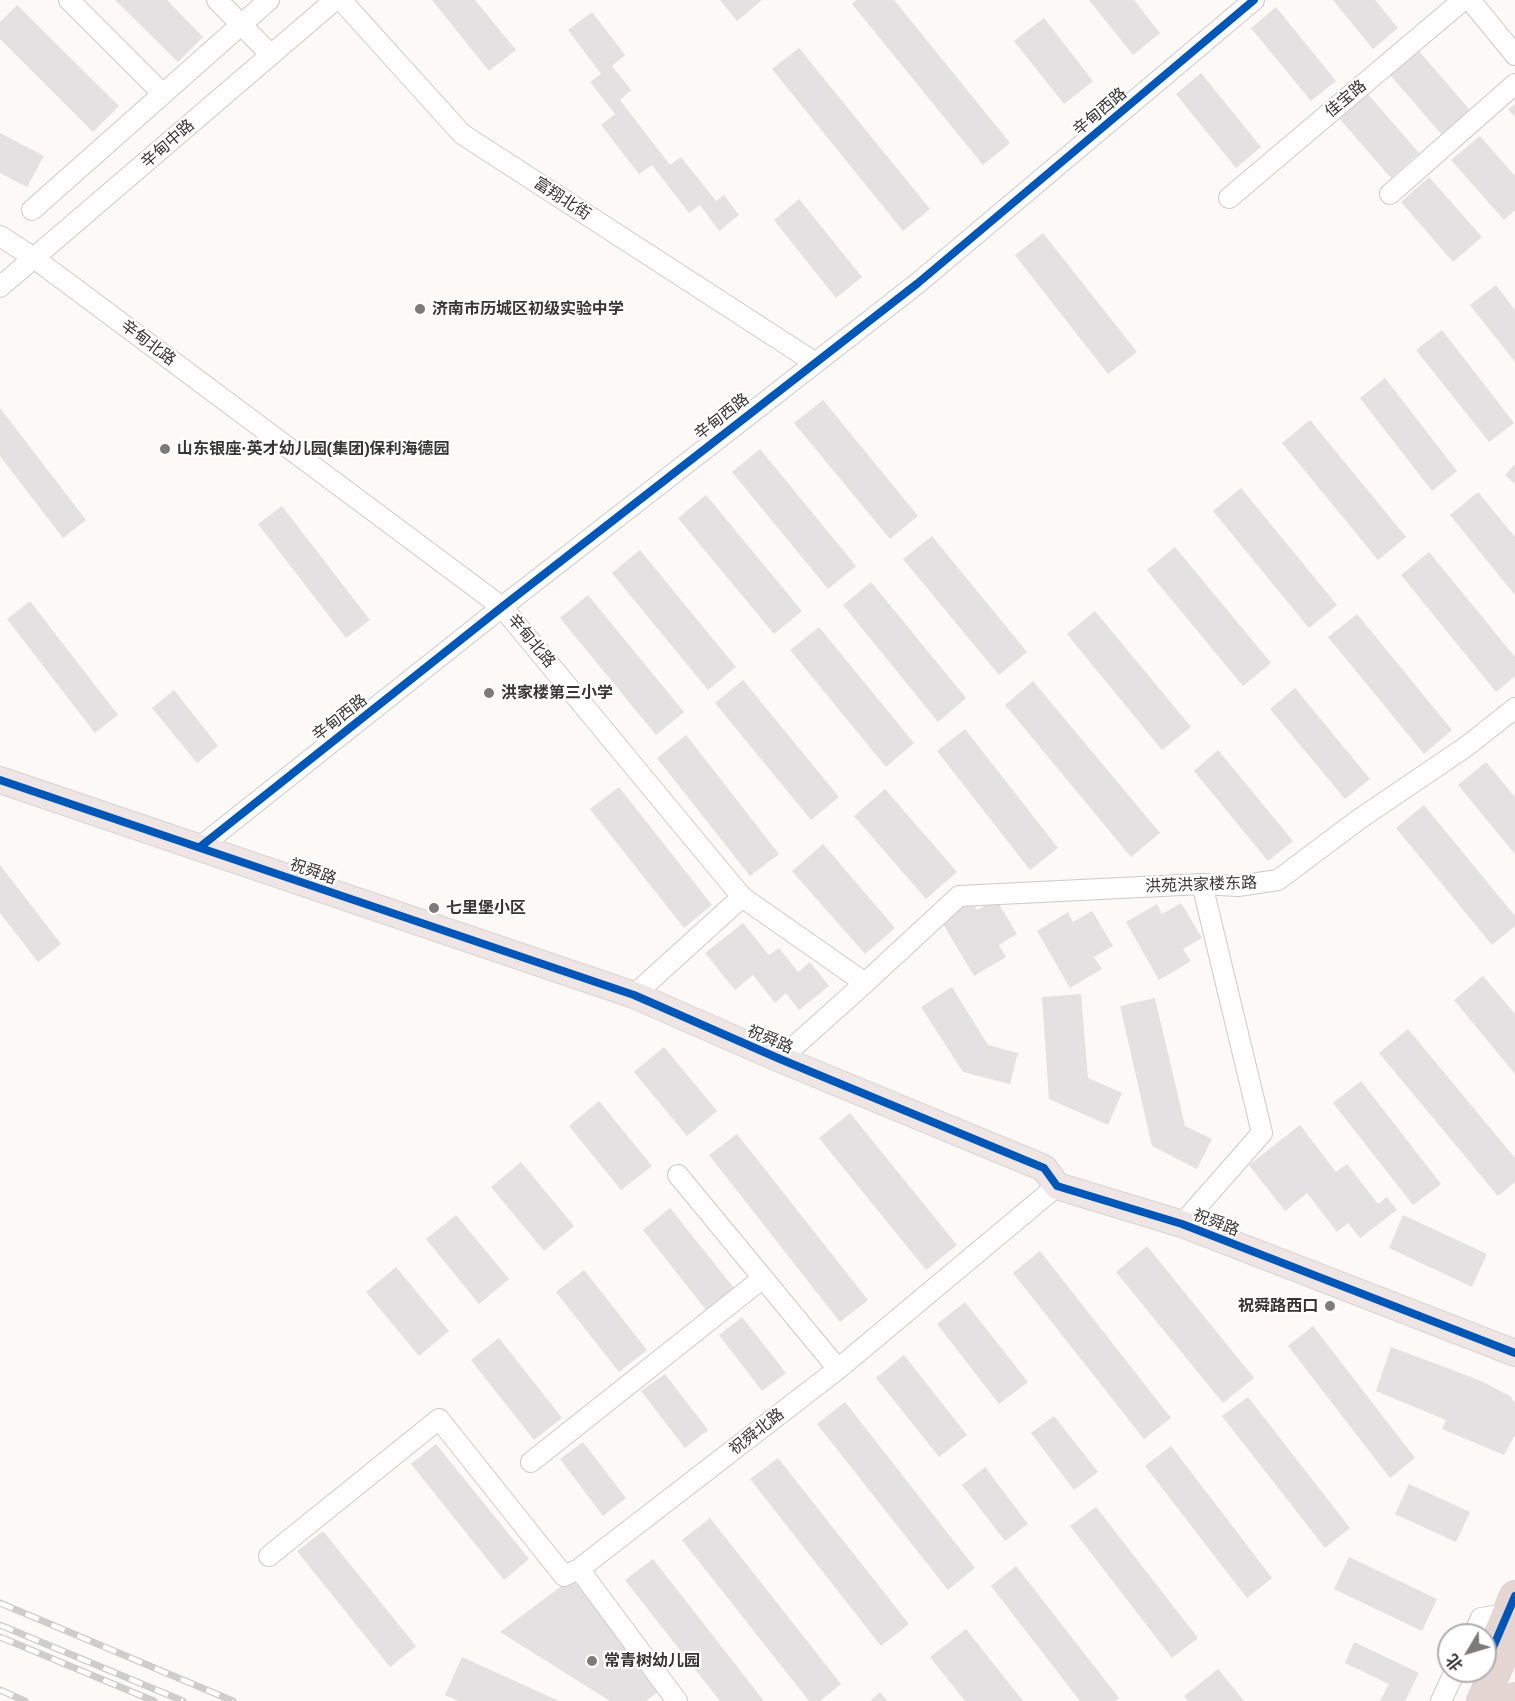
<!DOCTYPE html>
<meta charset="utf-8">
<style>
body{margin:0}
#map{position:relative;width:1515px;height:1701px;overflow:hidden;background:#fcf9f7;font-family:"IBM Plex Sans","Noto Sans SC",sans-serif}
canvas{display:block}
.north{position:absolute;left:1437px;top:1623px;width:60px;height:60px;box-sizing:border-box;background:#fff;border:2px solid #b0aeae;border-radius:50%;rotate:232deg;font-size:16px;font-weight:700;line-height:24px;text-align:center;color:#393534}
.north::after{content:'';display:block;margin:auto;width:21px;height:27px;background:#7d7a78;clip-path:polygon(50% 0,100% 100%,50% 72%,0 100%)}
</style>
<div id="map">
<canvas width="1515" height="1701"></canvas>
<div class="north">北</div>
</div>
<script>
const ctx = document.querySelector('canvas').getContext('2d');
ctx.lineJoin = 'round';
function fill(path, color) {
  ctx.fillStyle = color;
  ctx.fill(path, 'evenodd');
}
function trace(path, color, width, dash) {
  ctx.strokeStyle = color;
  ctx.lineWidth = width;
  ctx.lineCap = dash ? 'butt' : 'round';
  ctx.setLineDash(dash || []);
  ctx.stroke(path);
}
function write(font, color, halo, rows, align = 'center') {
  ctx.font = font + ' "IBM Plex Sans","Noto Sans SC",sans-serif';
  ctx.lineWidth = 4.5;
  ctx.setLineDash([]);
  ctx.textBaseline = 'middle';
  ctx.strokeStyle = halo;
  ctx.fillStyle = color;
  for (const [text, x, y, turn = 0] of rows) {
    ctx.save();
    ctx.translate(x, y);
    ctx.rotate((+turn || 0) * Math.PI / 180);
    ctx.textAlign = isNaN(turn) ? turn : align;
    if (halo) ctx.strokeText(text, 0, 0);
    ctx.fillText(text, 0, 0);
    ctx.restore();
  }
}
const building = new Path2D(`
 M115,0h52l36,37 -25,25z
 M432,0h43l41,50 -27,21z
 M720,0h42l-25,21z
 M856,0h38l116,143 -27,22 -131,-161z
 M1089,0h45l26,33 -27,22z
 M1333,0h42l23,28 -25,21z
 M17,5l102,101 -26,26 -93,-93v-17z
 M1276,7l60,74 -25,20 -60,-73z
 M592,12l33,43 -13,11 19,24 -11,10 50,65 11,-8 35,44 8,-6 15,20 -20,16 -19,-26 -11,8 -37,-48 -13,9 -38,-49 14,-11 -25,-32 11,-8 -33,-44z
 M1044,18l49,63 -29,23 -50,-63z
 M799,48l131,161 -27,22 -131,-162z
 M1418,50l52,60 -28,25 -52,-60z
 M1201,73l60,74 -25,21 -60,-74z
 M1367,93l52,60 -28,25 -53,-61z
 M1515,104v13l-7,-8z
 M0,133l44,23 -17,31 -27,-14z
 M1480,136l35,40v34l-11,10 -53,-60z
 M1429,177l53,60 -29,25 -52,-60z
 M799,199l63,78 -26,21 -62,-78z
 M1043,233l94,119 -29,22 -93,-119z
 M1496,285l19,25v52l-45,-57z
 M1442,330l72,93 -25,19 -73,-92z
 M1385,378l72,93 -25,20 -72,-93z
 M823,400l95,116 -28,23 -96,-116z
 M0,408l86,112 -23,18 -63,-82z
 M1310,420l96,117 -28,23 -96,-117z
 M760,449l96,117 -28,23 -96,-117z
 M1515,464v20l-10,-9z
 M1241,488l96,117 -28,23 -96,-117z
 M1478,492l37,45v58l-65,-80z
 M706,495l96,116 -28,23 -96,-116z
 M282,506l88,114 -24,18 -88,-114z
 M932,536l95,116 -28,23 -96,-116z
 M1175,547l96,116 -28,23 -96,-116z
 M640,550l96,117 -28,23 -96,-117z
 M1429,552l86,105v19l-19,16 -95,-117z
 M871,582l95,116 -28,24 -95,-117z
 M588,595l96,117 -28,23 -96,-117z
 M30,601l88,114 -23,18 -88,-114z
 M1095,611l96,116 -29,23 -95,-116z
 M1357,614l95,116 -28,24 -96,-117z
 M819,627l95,116 -28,24 -96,-117z
 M743,680l96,117 -28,23 -96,-117z
 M1033,681l127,152 -29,24 -126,-152z
 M1295,688l75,91 -25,20 -75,-90z
 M174,690l44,56 -21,17 -45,-55z
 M965,729l93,119 -28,22 -93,-119z
 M686,735l93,119 -29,22 -93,-118z
 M1218,750l75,91 -25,20 -74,-90z
 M1486,762l29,35v57l-57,-69z
 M619,787l93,118 -28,23 -94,-119z
 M885,789l72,83 -31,27 -72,-83z
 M1424,805l91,111v10l-23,19 -96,-117z
 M823,844l72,84 -30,26 -73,-83z
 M0,865l61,79 -23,18 -38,-49z
 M996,899l21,35 -18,11 7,12 -32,19 -34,-57 32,-19 5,10z
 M1181,903l21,35 -19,11 8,12 -32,19 -33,-58 31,-18 5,10z
 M1092,911l21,35 -19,11 8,12 -32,19 -33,-57 31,-19 5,10z
 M743,923l26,32 10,-7 19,24 12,-10 19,24 -30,24 -13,-17 -11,10 -22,-28 -18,15 -30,-37z
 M1483,976l32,38v60l-61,-74z
 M952,987l36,58 30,8 -8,31 -47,-12 -42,-65z
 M1081,994l7,84 34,15 -14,32 -59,-26 -7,-102z
 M1155,998l30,128 27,13 -15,30 -45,-23 -32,-140z
 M1408,1029l107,129v24l-17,14 -119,-143z
 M664,1047l53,64 -30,25 -53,-64z
 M1361,1081l80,103 -28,21 -80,-102z
 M599,1101l53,65 -31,24 -52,-64z
 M850,1113l107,132 -31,25 -107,-132z
 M1300,1125l36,47 11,-8 31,40 9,-7 10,13 -37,28 -12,-15 -11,9 -30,-39 -22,18 -36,-46z
 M737,1134l131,166 -28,22 -131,-167z
 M521,1162l53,64 -30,25 -53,-64z
 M670,1208l64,80 -28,22 -63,-80z
 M456,1215l53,64 -30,25 -53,-65z
 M1403,1215l84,39 -15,33 -83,-39z
 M1147,1246l107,132 -31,25 -107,-131z
 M1040,1251l131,167 -27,21 -131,-166z
 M396,1267l53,64 -30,25 -53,-64z
 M584,1270l63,80 -28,22 -63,-80z
 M965,1302l63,80 -29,22 -62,-80z
 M742,1317l44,56 -24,18 -43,-56z
 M1313,1326l102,132 -25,20 -102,-132z
 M499,1338l63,80 -28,22 -63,-80z
 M1391,1347l88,33 31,16 5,7v32l-11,20 -62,-26 4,-9 -70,-29z
 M904,1355l63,80 -28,22 -63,-79z
 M665,1374l43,56 -23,18 -44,-57z
 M1248,1397l102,131 -25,20 -103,-132z
 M845,1402l130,166 -27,22 -131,-166z
 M1054,1416l44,56 -24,18 -43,-57z
 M583,1442l43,56 -23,18 -43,-57z
 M436,1444l93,115 -25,21 -93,-116z
 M1171,1446l101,132 -25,20 -102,-132z
 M778,1458l131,166 -28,22 -131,-167z
 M985,1467l43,57 -23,17 -43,-56z
 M1409,1484l61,28 -14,30 -61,-28z
 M1096,1507l102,131 -26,20 -102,-132z
 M710,1518l131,166 -21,17h-11l-127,-161z
 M323,1531l93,115 -26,21 -93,-116z
 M1349,1557l88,42 -15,32 -88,-42z
 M653,1559l111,142h-44l-95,-121z
 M1016,1566l103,132 -4,3h-35l-89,-115z
 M572,1578l88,112 -14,11h-36l-110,-69z
 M966,1629l57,72h-58l-35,-44z
 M1354,1642l65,31 -14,28h-25l9,-17 -44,-21z
 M462,1657l97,44h-101l-13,-6z
 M1218,1669l26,32h-56l-4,-5z
 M880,1692l7,9h-17z`);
const minor = new Path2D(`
 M69,0l94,94
 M217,0l54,55
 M341,0l121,134 352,228
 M1470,0l45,55
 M1390,194l125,-110
 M1229,198l234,-198
 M32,210l237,-210
 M0,236l34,22 468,349 240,290 123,86 -85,76
 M0,287l335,-287
 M200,847l302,-240 416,-324 336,-283
 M865,983l94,-87 243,-12 36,2 40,-6 80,-60 109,-74 48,-38
 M634,995l108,-98
 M678,1175l160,194
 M1182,1224l80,-91 -60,-249
 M531,1462l232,-184
 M269,1556l170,-137 125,157 15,-7
 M1473,1635l8,-17 26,-4
 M677,1701l-98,-132 259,-200 219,-183
 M1441,1701l14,-30`);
const major = new Path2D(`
 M0,780l634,215 146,64 264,109 13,18 125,38 333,129`);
const highway = new Path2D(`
 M1494,1646l21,-50
 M1482,1701l33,-73
 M1514,1701l1,-3`);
const rail = new Path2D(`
 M0,1603l233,98
 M0,1625l183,76
 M0,1637l154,64
 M0,1690l25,11`);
const cycleway = new Path2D(`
 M0,780l634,215 146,64 264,109 13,18 125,38 333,129
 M200,847l302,-240 416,-324 336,-283
 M1485,1666l30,-70`);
const markers = [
 [420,309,6,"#7d7a78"],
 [165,449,6,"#7d7a78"],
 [489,693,6,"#7d7a78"],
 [434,908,6,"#7d7a78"],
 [1330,1306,6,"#7d7a78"],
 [592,1661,6,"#7d7a78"]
];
const streetNames = [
 ["佳宝路",1346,99,-40],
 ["辛甸西路",1100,112,-40],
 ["辛甸中路",168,144,-41],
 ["富翔北街",562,199,33],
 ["辛甸北路",148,343,37],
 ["辛甸西路",722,417,-38],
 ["辛甸北路",531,641,50],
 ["辛甸西路",340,718,-38],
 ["祝舜路",313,872,19],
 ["洪苑洪家楼东路",1201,885,-2],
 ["祝舜路",770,1040,23],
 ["祝舜路",1216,1223,21],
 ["祝舜北路",757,1432,-38]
];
const poiNames = [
 ["济南市历城区初级实验中学",432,309],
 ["山东银座·英才幼儿园(集团)保利海德园",177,449],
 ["洪家楼第三小学",501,693],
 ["七里堡小区",446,908],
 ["祝舜路西口",1318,1306,"right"],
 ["常青树幼儿园",604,1661]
];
fill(building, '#e4e1e2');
trace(minor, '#cdcac8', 22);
trace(major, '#d7d4d3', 28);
trace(highway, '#d7d4d3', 32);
trace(minor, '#fffefe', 20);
trace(major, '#eee5e4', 26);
trace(highway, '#e5d6d3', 30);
trace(rail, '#cecdcc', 7);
trace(rail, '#fff', 4.5, [14]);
trace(cycleway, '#0057b8', 8);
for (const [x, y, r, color] of markers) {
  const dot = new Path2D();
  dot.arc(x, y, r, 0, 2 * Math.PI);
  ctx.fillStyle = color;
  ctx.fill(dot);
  trace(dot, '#fff', 2);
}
write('16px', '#393534', '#fff', streetNames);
write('bold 16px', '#393534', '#fff', poiNames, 'left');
</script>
